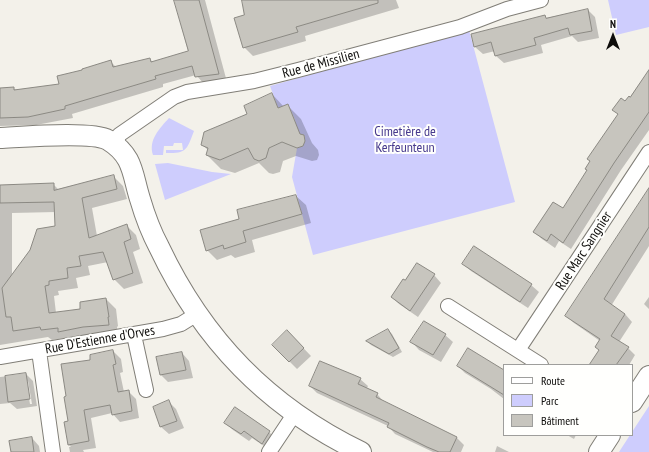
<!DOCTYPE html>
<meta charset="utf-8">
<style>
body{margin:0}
#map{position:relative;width:649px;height:452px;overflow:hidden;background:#f3f1ea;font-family:"PT Sans Narrow",sans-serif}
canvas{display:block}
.legend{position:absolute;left:503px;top:364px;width:130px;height:72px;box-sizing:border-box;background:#fffffd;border:1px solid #9e9e9c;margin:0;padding:5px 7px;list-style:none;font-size:12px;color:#0d0c0a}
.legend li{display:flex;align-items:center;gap:8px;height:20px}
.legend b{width:20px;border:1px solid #9e9e9c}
.north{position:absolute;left:593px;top:16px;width:40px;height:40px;-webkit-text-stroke:3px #fffffd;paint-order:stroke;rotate:0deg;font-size:11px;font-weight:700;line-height:16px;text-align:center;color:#0d0c0a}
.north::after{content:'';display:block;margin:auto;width:14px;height:18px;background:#0d0c0a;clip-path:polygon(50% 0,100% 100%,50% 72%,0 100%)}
</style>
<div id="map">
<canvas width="649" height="452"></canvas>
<ul class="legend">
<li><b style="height:5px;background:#fff"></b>Route</li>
<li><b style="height:11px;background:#cecdfd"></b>Parc</li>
<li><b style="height:11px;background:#c7c5be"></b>Bâtiment</li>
</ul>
<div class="north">N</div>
</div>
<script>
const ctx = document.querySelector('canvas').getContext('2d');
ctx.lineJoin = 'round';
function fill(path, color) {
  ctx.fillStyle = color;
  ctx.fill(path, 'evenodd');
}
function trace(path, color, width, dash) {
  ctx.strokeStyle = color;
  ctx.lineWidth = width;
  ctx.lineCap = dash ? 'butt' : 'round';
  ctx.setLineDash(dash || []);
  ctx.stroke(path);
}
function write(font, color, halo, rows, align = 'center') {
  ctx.font = font + ' "PT Sans Narrow",sans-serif';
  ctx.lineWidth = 4;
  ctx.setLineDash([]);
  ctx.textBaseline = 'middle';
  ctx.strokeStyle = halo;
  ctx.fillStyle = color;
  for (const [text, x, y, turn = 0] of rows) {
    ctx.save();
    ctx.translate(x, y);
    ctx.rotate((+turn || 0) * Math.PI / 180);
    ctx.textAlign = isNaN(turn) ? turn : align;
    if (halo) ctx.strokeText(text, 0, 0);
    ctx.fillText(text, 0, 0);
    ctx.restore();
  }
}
const green = new Path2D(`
 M608,0h41v27l-33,8z
 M469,30l46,172 -202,53 -21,-78 5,-29 6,-2 2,-5 -1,-6 -7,-2 -2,-13 -7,-16 -10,4 -8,-22z
 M169,118l25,13c-7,18 -7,23 -28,22v-3h17l-1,-7h-8l-1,3h-9l-1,9h-10c-5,-15 7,-27 16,-37z
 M168,163l44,9 19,2 -66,26 -10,-36z
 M649,406v46h-30l11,-17h2v-3z`);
const shadow = new Path2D(`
 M175,0h30l22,82 -22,3 -9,-10 -33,9v3l-91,27 1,4 -37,7 -36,1v-37l13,-1 3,2 44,-5 23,-14 27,-10 6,6 33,-8 4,3 36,-10z
 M243,0h153l3,8 -94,28 1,5 -53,15 -9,-9 2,-32z
 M588,10l7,7 4,21 -21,4 -6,-6 -31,9 2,8 -39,10 -8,-7 -1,-5 -12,3 -8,-7 69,-31 3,3z
 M649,71v59l-28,40 -50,79 -12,-8 -4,7 -13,-9 -8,-7 29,-22 25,-39 31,-56 -5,-5 16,-12z
 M272,94l12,13 3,-2 14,14 11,24 6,7 1,5 -2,5 -5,1 -16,-5 -13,5 -3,11 -7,2 -4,-1 -10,-10 -24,10 -14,-4 -14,-14 1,-5 -6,-5 46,-31z
 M113,176l10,10 4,13 -35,9 5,28 30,-10 9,9 4,14 -7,3 10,31 -19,6 -10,-10 -6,-17 -20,4 2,9 -14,3 2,10 -20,3 1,4 -5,1 2,17 25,-3 25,-11 10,10 2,17 -1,1 1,7 -49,8 -4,-4 -13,2 -4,-3 -48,8v-159l53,-2 6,6zM56,212v15l-44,49v-63z
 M649,190v56l-38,60 14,8 7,8 -13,20 9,6 7,7 -6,10h-39l10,-15v-9l-26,-18 -8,-7z
 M296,196l10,9 5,18 -59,17 3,12 -20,6 -4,-3 -14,5 -10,-10 34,-31z
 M463,264l68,21 8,7 -11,16 -57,-37z
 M434,275l7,8 -23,34 -19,-13 -7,-7z
 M649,297v12l-5,-5z
 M388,330l4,4 10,18 -9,5 -22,-12 -3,-3z
 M287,331l24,25 -14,13 -24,-24z
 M445,335l8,7 -12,20 -22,-12 -7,-8z
 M113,351l8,8 2,13 -3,1 4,19 4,-1 8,8 3,19 -19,4 -8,-9 -21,5 5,30 -13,2 1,2h-14l-1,-5h2l-3,-3v-47l23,-37z
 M182,353l7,8 4,17 -25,4 -7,-7 -4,-17z
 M458,366l46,5v28l-13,-10 -26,-16z
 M26,374l7,7 4,25 -20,3 -7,-6 -10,1v-27zM26,381h2l4,23h-2z
 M360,379l8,7 -1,2 10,6 7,8 73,36 7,7 -3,7h-28l-38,-18 -7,-8 -71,-33 -7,-7z
 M169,402l7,7 8,19 -15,6 -8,-7z
 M225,423l44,9 8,8 -7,10 -18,-12 -3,3 -16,-11z
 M567,435h9l-2,4z
 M32,438l7,8 1,6h-28z
 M497,446l12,6h-14z`);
const building = new Path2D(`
 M174,0h25l20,74 -24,3 -3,-11 -37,10 1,3 -91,27v3l-37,8 -28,1v-30l14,-1v3l45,-6 -2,-8 25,-6v-1l29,-9 2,7 37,-9 1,4 37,-11z
 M242,0h136v3l-82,24 2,5 -55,16 -9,-30 10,-3z
 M588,9l4,22 -22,4 -2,-7 -34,10 2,7 -41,11 -4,-14 -17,5 -3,-13 74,-19 1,3z
 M649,70v42l-35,51 -51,80 -12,-9 -4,7 -14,-9 20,-30 10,6 24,-38 -2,-1 5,-8 -3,-2 31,-45 -6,-4 9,-12 4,3 4,-5 1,1z
 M272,93l6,15 10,-4 12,30 4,1 1,6 -2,5 -6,2 -15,-6 -13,6 -3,10 -7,3 -5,-2 -6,-11 -28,12 -14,-5 2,-7 -7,-3 3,-13 43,-18 -3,-8z
 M114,175l3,14 -35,9 7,40 38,-14 4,15 -7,3 9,31 -20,7 -10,-28 -24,4 2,10 -14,2 1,10 -19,3v4l-4,1 4,27 31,-4v-7l26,-4 3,19h-1l1,8 -26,2 -25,5v-4l-17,2 -1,-3 -27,4 -2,-14h-5l-4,-29 28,-38 7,-21 18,-3 -1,-24 -54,1v-18l54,-2v7z
 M649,188v39l-45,72 21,15 -14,22 18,11 -13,18h-27l10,-15 -4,-3 5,-8 -35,-23z
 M296,195l6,19 -59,17 3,11 -22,7 -1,-4 -17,6 -6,-21 39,-11 -2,-9z
 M474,246l58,38 -12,18 -58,-38z
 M417,263l18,11 -25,37 -19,-14 12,-18 2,1z
 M424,321l22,13 -13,21 -23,-13z
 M388,329l11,19 -10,6 -23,-13z
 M287,330l17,18 -15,14 -17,-17z
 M468,348l36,22v25l-47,-29z
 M113,350l3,14 -3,1 5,27 11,-2 3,21 -20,4 -2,-10 -26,5 5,31 -21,4 -4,-23 4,-1 -4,-24 2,-1 -5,-32 29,-4v-5z
 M182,352l4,18 -26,5 -4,-18z
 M320,361l34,14 7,3 -3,6 20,9 -2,4 81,40 -7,15h-11l-12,-5 -40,-20 2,-4 -80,-37z
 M26,373l4,26 -22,3 -3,-26z
 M169,400l8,21 -17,6 -7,-20z
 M235,407l35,24 -8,13 -18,-13 -3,3 -17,-11z
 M32,437l2,15h-23l-2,-11z`);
const street = new Path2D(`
 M116,146l3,-11 55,-38 13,-5 67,-11 44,-11 162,-43 47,-18 34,-9
 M448,306l93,59
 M134,335l12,55
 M518,350l131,-198
 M39,351l14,101
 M0,357l163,-28 18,-5 16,-10
 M269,452l26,-39`);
const secondary = new Path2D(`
 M0,138c22,-1 92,-7 108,2 26,16 24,34 32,59 5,17 11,33 19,48 44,93 109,160 202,205
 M632,402l17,-26
 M599,452l11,-17`);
const streetNames = [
 ["Rue de Missilien",321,64,-15],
 ["Rue Marc Sangnier",584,251,-57],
 ["Rue D'Estienne d'Orves",100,340,-10]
];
const parkNames = [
 ["Cimetière de",405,132],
 ["Kerfeunteun",405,148]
];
fill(green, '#cecdfd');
fill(shadow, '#0003');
fill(building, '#c7c5be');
trace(building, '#8b8983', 1);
trace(street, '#807e77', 16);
trace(secondary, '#807e77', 22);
trace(street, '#fff', 14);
trace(secondary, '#fff', 20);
write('14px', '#0d0c0a', '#fffffd', streetNames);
write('14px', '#473a8d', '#fffffd', parkNames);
</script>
